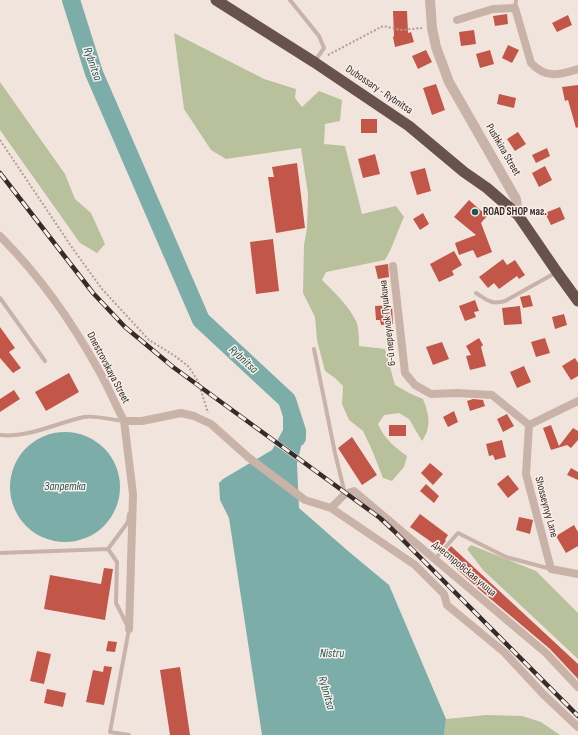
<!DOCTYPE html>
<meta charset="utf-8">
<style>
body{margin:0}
canvas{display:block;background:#f1e4dc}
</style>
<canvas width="578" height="735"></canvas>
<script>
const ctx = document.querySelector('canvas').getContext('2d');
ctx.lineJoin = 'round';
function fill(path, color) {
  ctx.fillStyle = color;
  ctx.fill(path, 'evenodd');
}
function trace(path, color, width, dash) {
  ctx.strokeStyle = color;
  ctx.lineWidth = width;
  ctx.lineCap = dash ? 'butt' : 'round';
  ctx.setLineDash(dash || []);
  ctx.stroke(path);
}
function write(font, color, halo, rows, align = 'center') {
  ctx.font = font + ' "Sofia Sans Condensed",sans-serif';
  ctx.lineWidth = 3;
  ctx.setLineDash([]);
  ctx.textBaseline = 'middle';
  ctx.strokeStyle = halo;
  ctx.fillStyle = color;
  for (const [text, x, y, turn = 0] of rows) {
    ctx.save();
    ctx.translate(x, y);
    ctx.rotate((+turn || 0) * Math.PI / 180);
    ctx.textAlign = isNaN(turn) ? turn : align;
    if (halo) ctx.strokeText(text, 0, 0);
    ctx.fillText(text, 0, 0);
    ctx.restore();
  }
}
const green = new Path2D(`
 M174,33l90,46 32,10 -1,9 7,9 17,-16 23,9 -2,21 -15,3 -1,20 21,2 17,68 34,-8 8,11c-7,15 -11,30 -19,43l-59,12 -4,8c12,12 26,25 34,41 3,7 3,17 3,25l26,3 10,36 16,9 12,5c6,15 9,28 -1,42l-13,-22 -10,-6 -15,2 -6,9c6,15 17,23 29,32l-3,11 -12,14 -9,-3 -11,-28 -9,-19 -14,-11 -7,-16 1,-18 -8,-8 -10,-7 -8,-31 -2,-23 -12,-24 1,-48 3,-17 1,-34 -7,-46 -75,11 -15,-9 -27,-41z
 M0,82l65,92 10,25 16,14 14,31 -8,9 -17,-10 -80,-113z
 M471,545l65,26 42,42v46l-95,-89 -16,-21z
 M486,715l36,1 19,6 19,13h-116l2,-16z`);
const water = new Path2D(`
 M300,415l3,23 -6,26 2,44 49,43 41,34 57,134 -2,16h-182l-33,-217 -9,-18 -1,-17 4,-4 49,-29 11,-20v-13z
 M10 487a55 55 0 1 1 110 0a55 55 0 1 1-110 0Z`);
const pier = new Path2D(`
 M276,439l25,18 -1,6 -27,-19z`);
const river = new Path2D(`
 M71,0l23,73 107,247 86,80 10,31v7`);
const building = new Path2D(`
 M393,11h14l1,22 3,-1 3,10 -19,5 -2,-10 1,-1z
 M507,14l1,10 -13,2 -2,-10z
 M568,15l4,10 -15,7 -5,-9z
 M474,30l2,14 -15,2 -2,-14z
 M508,45l11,5 -7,13 -10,-5z
 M426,50l6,12 -14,7 -6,-13z
 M490,50l4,14 -14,4 -4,-14z
 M436,84l9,26 -13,5 -9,-27z
 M578,85v42l-2,1 -8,-28 -3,1 -3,-14z
 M499,94l17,4 -2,10 -17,-4z
 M361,119h16v14h-16z
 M518,132l8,12 -11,7 -8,-12z
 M547,148l3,8 -14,7 -4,-8z
 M375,154l5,20 -17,4 -5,-19z
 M297,163l8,65 -29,5 -8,-56h6l-2,-10z
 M545,166l7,14 -13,7 -7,-14z
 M425,168l6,23 -14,4 -7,-23z
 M469,200l18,16 -6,7 11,29 -15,6 -4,-8 -14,5 -4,-12 21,-8 -22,-18z
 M560,207l5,12 -14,6 -6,-12z
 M423,213l6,11 -9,6 -7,-11z
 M273,239l6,52 -23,3 -6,-52z
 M454,251l8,14 -10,6 2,4 -15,7 -9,-18z
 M503,259l4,6 8,-5 10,15 -6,4 -2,-3 -18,13 -5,-6 -6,5 -9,-11z
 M388,264l1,13 -11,2 -3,-13z
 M530,295l3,11 -10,2 -3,-11z
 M475,300l4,11 -5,1 2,5 -11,4 -6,-15z
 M392,305l1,19 -12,1 -1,-5h-4l-1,-14z
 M520,306l2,18 -18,1 -2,-17z
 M564,314l3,11 -12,4 -3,-12z
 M0,327l15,21 -6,4 12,16 -8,5 -13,-15z
 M479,338l4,7 -2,2 5,19 -16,4 -4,-14 5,-1 -5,-9z
 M545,338l5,15 -14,4 -5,-15z
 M442,342l7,17 -16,6 -7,-18z
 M575,358l3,5v13l-7,4 -9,-14z
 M524,366l7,16 -14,6 -7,-16z
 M69,373l10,19 -33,19 -11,-19z
 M14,390l6,9 -20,13v-13z
 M473,399l10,1 2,6 -15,5 -3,-10z
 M454,411l4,11 -10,5 -5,-10z
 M507,414l7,12 -11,6 -6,-13z
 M389,425h17v11h-17z
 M551,425l8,21 14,-18 5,3v9l-7,8 -4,-3 -16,5 -8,-22z
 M352,437l25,38 -15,10 -24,-37z
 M502,440l4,17 -11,3 -2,-5 -4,1 -3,-12z
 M430,463l13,11 -10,11 -12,-12z
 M571,468l7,4v8l-11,-5z
 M508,475l11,14 -11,9 -11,-14z
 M426,484l13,12 -5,7 -14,-12z
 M420,514l28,21 -3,5 1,1 -6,7 -30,-21z
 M519,517l14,3 -3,14 -14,-4z
 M574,525l4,7v14l-12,7 -10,-17z
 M451,546l127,118v15l-28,-30 -70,-59 -35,-32 3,-3 -3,-2z
 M104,568l9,1 -8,51 -61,-11 6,-34 51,9z
 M108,641l9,1 -2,10 -9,-1z
 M37,651l14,3 -7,30 -14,-3z
 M104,666l8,1 -8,38 -18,-3 7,-32 10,2z
 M180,667l10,68h-20l-10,-65z
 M47,689l19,4 -3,14 -19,-4z`);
const path = new Path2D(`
 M328,55l55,-29 18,4 21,-2
 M0,140l73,109 29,40 47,51 26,16 13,10 10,15 10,32`);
const service = new Path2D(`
 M290,0l29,36 5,12 -9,13
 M515,8l1,-8
 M476,293c11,7 15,12 29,8l52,-29
 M0,298l45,63
 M314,349l21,104 10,41
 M0,435c29,3 56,-12 84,-18 10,-2 29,3 40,4
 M108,549l9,13 -1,41 13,26 -19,103 19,3
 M0,553l108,-4 20,-27 1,-8
 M435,559l23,-26 48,24 45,12`);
const minor = new Path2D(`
 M457,20l36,-11 22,-1 16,55c15,16 29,12 47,6
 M0,236c39,39 71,84 98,133 10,17 17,35 26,52h18l39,-8 13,3 17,8 37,33 57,43 26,8 84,57 29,29 3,11 57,47 39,42 35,33
 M393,266l12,107 10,12 16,9 26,-1 35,2 37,30 49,-24
 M124,421l9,73 -4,135
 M529,425l-3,49 25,95 27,5
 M331,508l14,-14 9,-3 192,162 32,34`);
const tertiary = new Path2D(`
 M430,0l2,28 4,19 13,35 67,117 2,16`);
const trunk = new Path2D(`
 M216,0l98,62 95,64 55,46 23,16 31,27 39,57 21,29`);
const rail = new Path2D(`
 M0,173l93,120 32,34 48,40 207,151 13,12 185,186`);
const markers = [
 [475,212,4,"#1f5653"]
];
const streetNames = [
 ["Dubossary - Rybnitsa",379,90,34],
 ["Pushkina Street",503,150,60],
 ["6-й переулок Пушкина",388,323,-96],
 ["Dnestrovskaya Street",108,368,62],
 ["Shosseynyy Lane",546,507,75],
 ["Днестровская улица",464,569,40]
];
const poiNames = [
 ["ROAD SHOP маг.",483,212]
];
const waterNames = [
 ["Rybnitsa",92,64,71],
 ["Rybnitsa",243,360,43],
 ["Запретка",65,487],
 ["Nistru",332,654],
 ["Rybnitsa",326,693,74]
];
fill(green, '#b9c09c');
fill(water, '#7cada9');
fill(pier, '#f1e4dc');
trace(river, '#7cada9', 18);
fill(building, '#c25649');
trace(path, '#b59d92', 2, [2, 2]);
trace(service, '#c9b3a8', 4);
trace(minor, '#c9b3a8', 8);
trace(tertiary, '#c9b3a8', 10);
trace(trunk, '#67524c', 11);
trace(rail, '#362b28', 4.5);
trace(rail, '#f9efe8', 3, [9]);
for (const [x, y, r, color] of markers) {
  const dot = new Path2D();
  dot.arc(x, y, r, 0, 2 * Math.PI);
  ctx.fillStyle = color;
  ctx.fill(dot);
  trace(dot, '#f9efe8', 1.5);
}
write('11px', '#362b28', '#f9efe8', streetNames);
write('bold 11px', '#362b28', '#f9efe8', poiNames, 'left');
write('italic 12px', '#1f5653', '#f9efe8', waterNames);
</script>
